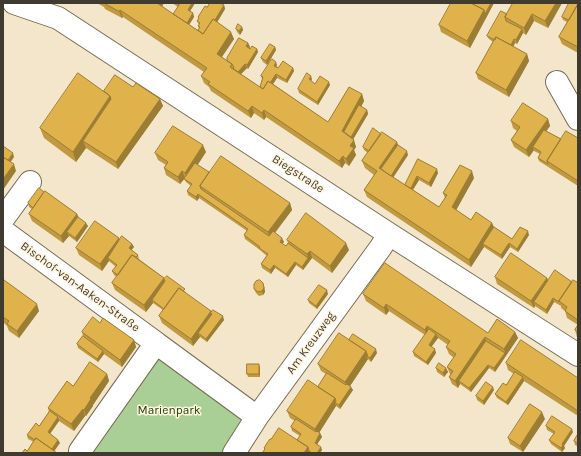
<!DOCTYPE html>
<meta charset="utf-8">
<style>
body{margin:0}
#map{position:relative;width:581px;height:456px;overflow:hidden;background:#f4e6cb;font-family:Karla,sans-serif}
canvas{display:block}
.frame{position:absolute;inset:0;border:4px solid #403b30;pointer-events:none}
</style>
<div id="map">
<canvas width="581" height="456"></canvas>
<div class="frame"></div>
</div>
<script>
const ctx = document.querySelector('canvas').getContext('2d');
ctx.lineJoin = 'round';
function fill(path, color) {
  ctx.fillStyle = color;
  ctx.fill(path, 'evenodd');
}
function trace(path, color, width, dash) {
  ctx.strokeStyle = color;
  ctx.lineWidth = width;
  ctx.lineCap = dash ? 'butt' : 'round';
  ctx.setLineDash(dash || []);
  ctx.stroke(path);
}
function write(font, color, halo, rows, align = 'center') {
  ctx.font = font + ' Karla,sans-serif';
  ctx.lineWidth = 3;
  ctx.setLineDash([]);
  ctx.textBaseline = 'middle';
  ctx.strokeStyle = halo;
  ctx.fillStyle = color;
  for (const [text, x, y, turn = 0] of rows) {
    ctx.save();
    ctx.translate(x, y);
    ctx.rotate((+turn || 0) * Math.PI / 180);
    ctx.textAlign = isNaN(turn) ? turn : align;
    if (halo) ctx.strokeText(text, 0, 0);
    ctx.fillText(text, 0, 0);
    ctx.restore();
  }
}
const green = new Path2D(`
 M159,352l93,64 -31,37h-133z`);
const minor = new Path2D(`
 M14,3l44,15 331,216 189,121
 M557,82l21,37
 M3,219l27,-37
 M3,231l153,112
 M80,451l76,-108 101,74
 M234,453l23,-36 124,-170 8,-13`);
const wall = new Path2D(`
 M97,3h67l-2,3 11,8 5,-7 -6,-4h23l-5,8 3,2 1,4 -5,8 9,5 1,-2 -1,-2 1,-1 -2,-4 2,-2 -1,-2 9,-10 17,-2 1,4 -8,13 17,17 -12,18 5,4 21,-18 2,4 -1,1 1,1h7l1,3 -10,17 -1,-1 -6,6 19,13 2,-8 -1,-3 16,-11v2l1,1h15l1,3 -7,12 -10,-5 -4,6 55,38 34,-28 2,7 -3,6 6,3 1,4 -15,25 3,8 -2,3 2,5 -7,11 -4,-3 -3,5 -76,-51 -2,3 -10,-7 -3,5 -40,-27 -2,-4 -5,-4 -3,-7 3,-4 -81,-55 -1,1 -17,-9 -1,-2z
 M494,3l-24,45 -29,-16 -2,-7z
 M513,3h49l-14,25 -14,-7 -8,14 -3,-2 -6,11 -2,-1 -2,4 14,7 2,7 -20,36 -31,-18 -2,-6 17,-31 -4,-3 -2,-3 20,-22z
 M578,3v50l-16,-9 -3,-7 8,-15 -4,-2 -1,-3z
 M242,27l1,3 -3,5 -3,-3 -1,-3z
 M275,47l1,3 -9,15 -4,-3 -2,-4z
 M312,79l-1,2 4,3 15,1 -12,20 -19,-12 -1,-4z
 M133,87l27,12 3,7 -45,63 -32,-21 -10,14 -32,-24 -4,-10 64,-37z
 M548,119l2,7 -4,5 15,8 17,-1v48l-39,-25 -1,-3 2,-4 -6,-3v-1l-5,7 -15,-10 -3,-7 6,-9 -4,-3 -2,-7z
 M381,134l16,8 1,3 10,10 -15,22 12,8 13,-26 20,14 -7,14 -12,-7 -6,10 26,17 6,-9 -2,-5 31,-15 -18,32 15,10 21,3 2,4 18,12 17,-4 -11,17 -8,-5 -8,12 -18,-12 -13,20 -104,-70 -3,-7 10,-15 -9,-7 -3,-7 6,-8 -4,-3 -1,-3z
 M206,152l-9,13 12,7 81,31 2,7 -17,23 9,9 -2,2 4,2 2,-3 -1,-3 62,10 -17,23 -20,-15 -9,12 -7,-5 -8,12 -13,-9 -4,6 -9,-6 -1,-4 6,-8 -6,-5 -1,-1 -15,-11 -1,-4 3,-4 -48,-33 -2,3 -9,-6 -1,-4 4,-5 -5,-4 -2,-3 1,-1 -5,6 -14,-9 -2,-7 2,-3 -8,-5 -3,-7z
 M28,203l49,11 1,3 10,9 -11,16 -8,-6 -6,7 -31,-22 -3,-7 3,-5 -3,-2z
 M119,238l1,2 12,4 2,3 -3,3 7,5 1,4 25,19v1l22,13 -1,1 26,20 13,7 -17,22 -7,-5 -7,9 -31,-23 -3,-7 4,-6 -10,-7 -7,9 -31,-22 -3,-7 5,-6 -3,-2 -2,-4 4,-4 -7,-6 -7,10 -23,-16 -3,-7z
 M495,277l52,1 1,2 29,2 1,-2v45l-11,-7 -2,-7 -4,-3v-2l-7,-4 -7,12 -12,-8 -1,2 -37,-24z
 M3,282l36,29 -20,27 -10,-7 -2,-5 -4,-4z
 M263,283l1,3 1,6 -2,3 -4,1 -3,-3 -2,-4z
 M328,294l-11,15 -8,-6 -1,-3z
 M363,294l125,39 27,-1 3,6 -23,34 -6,-4 -18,24 -11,-8 -2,4 -6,-4 -3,-7 2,-2 -1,-1 -3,-7 7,-9 -5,-4 -3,-7 2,-2 -10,-7 -7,9 5,6 -8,12 -14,-9 -1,-4 12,-17 -36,-24 -3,4 -20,-14z
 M100,323l34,17 2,7 -14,20 -18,-13 -6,8 -20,-14 -1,-4 6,-8 -1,-4z
 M578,325v12h-1l-2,-7z
 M349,340l28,13 -6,9 -3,-3 -18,27 3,4 -13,19 -4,-3 -17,27h1l2,4 -5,7 5,6 -2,3h-58l3,-3 -1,-2 7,-9 26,1 3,-4 -8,-5 -1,-4 4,-6 -5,-3 -3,-7 31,-24 8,-13 -5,-3 -3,-7z
 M506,363l72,15v38l-54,-35 -16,24 -11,-7 -2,-4 11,-9 8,-11 -6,-4z
 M260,368v9h-12l-1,-3z
 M436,368h10l2,4 -4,5 -7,-5z
 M107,374l2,7 -16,24v1l-7,10h-1l-11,15 -15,-10 -9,13 8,6 2,3 -33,8 7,-9 -6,-3 -1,-4 12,-9 10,-14 -1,-4 25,-22z
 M494,390l-10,15 -7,-5 -1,-4z
 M545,419l-22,33 -13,-8 -2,-6z
 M546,426l27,6 -9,14 1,2 -3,4 -11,-8 -2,-4 5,-6 -7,-4z
 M578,434v13l-3,-2 -1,-4z`);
const shadedWall = new Path2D(`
 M161,3h3l-4,7 -1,-4z
 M192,3h3l-6,10 -1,-3z
 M491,3h3l-24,45 -3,-7 17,-31z
 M556,3h6l-14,25 -3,-7z
 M224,5l1,4 -19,32 -2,-4z
 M120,10l3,7 -1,1 -3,-7z
 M193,13l1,4 -7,11 -1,-3z
 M532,14l2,7 -8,14 -2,-7z
 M242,27l1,3 -3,5 -1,-4z
 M522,29l1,4 -6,11 -1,-4z
 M231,32l3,7 -15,22 -2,-7z
 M514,39l1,4 -4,8 -1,-4z
 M248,43l2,4 -2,3 -2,-4z
 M275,47l1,3 -9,15 -1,-4z
 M257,49l1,3 -10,17 -1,-4z
 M527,54l2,7 -20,36 -3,-7z
 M276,62l1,3 -2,4 -1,-3z
 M245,64l2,4 -9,9 -1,-3z
 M293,68l1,3 -7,12 -1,-3z
 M276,74l1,4 -12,18 -1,-4z
 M311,76l1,3 -2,4 -1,-4z
 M329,82l1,3 -12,20 -1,-3z
 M362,94l2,7 -19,35 -3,-5z
 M110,96l4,10 -31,35 3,7 -10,14 -3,-10z
 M160,99l3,7 -45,63 -2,-7z
 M252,106l2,7 -3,5 -3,-7z
 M264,110l2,7 -2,3 -2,-7z
 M367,110l1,4 -17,29 -1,-4z
 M548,119l2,7 -16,22 -1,-1 1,3 -5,7 -3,-7z
 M354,140l2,7 -2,3 2,5 -7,11 -3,-7 4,-13z
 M397,142l2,7 -16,24 -4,-5z
 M203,145l3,7 -18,28 -3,-7z
 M407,151l1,4 -17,26 -1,-4z
 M13,153l1,4 -6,9 -1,-4z
 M343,156l2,7 -3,5 -3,-7z
 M14,164l2,7 -13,19v-11z
 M437,169l1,4 -7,14 -2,-4z
 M182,171l3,7 -5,6 -2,-7z
 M472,171l2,7 -20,36 -2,-7z
 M417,176l2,4 -7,11 -1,-3z
 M198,194l1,4 -2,3 -1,-4z
 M290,203l2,7 -22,29 -2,-7z
 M77,214l3,6 -13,12 2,4 -6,7 -2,-7z
 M86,223l2,3 -11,16 -2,-4z
 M492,223l3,7 -12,14 1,3 -13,20 -2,-7z
 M528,231l1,4 -11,17 -1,-3z
 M119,238l2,7 -13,13 1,3 -7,10 -2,-7z
 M282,238l2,4 -3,3 -1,-3z
 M346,243l3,7 -17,23 -2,-7z
 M509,243l1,4 -8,12 -1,-4z
 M132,244l2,3 -4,5 -1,-4z
 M310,251l2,7 -9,12 -1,-3 6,-9 -1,-4z
 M295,262l1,3 -8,12 -2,-3z
 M274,265l1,3 -4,6 -1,-4z
 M164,278l2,7 -14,15 1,3 -7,9 -2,-7z
 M547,278l3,7 -16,17 1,4 -1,2 -3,-7z
 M263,283l1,3 1,6 -2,3 -1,-4z
 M327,290l1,4 -11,15 -1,-3z
 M553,298l1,4 -7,12 -1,-4z
 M37,304l2,7 -20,27 -2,-7z
 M386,304l3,7 -3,4 -2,-7z
 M211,311l2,7 -15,15 2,4 -7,9 -2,-7z
 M223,316l1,4 -17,22 -1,-3z
 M427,326l3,7 -3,4 -2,-7z
 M515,332l3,6 -23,34 -1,-4 11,-15 -1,-4z
 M436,334l2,4 -8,11 -1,-4z
 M485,337l2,7 -28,37 1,3 -2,4 -3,-7z
 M134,340l2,7 -14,20 -2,-7z
 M376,349l1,4 -6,9 -1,-4z
 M435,349l1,4 -8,12 -2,-3z
 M103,351l1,3 -6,8 -1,-3z
 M366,351l2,6 -2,-1 2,3 -20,30 -3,-7z
 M259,364l1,4v9l-1,-3z
 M488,365l1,3 -18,24 -2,-4z
 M446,368l2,4 -4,5 -1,-4z
 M107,374l2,7 -16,24v1l-7,10 -2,-6 6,-12z
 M523,377l1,4 -16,24 -2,-3z
 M351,387l2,3 -13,19 -1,-4z
 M493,387l1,3 -10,15 -1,-4z
 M335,398l2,6 -2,-1 1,3 -19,30 -2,-7z
 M83,409l2,7 -11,15 -3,-7z
 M542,412l3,7 -22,33 -3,-6z
 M58,417l1,4 -10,14 -1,-3z
 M572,429l1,3 -9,14 1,2 -3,4 -1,-4 1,-4z
 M320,433l2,4 -6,9 -1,-3z
 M58,440l2,3 -7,10 -3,-3z
 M308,447l2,6h-6z
 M321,447l1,3 -2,3h-3z`);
const building = new Path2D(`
 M104,3h53l46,31 10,-15 18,13 -14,22 15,10 -2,3 33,22 5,-8 60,41 21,-35 13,7 -20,37 12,9 -4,6 4,2 -8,11 -3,-3 -4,5 -75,-51 -2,3 -10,-7 -4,5 -40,-27 2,-2 -9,-6 6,-8 -87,-58 -1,1z
 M176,3h16l-4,7 5,3 -6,10 -14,-9 6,-9z
 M210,3h10l4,2 -9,15 -2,-1 -10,15 -5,-4 2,-3 -2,-1 2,-3 -3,-2 2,-3 -1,-1 7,-11 2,1z
 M451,3h20l13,7 -17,31 -28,-16z
 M471,3h20l-6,11 -1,-4z
 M513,3h43l-11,18 -13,-7 -8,14 -19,-11z
 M569,3h9v1l-9,16 -7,-3z
 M578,4v43l-19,-10z
 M501,11l6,3 -2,3 1,4 16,8 -6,11 -2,-1 -3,6 -15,-8 -1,3 -8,-4z
 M238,24l4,3 -3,4 -3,-2z
 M496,37l31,17 -21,36 -30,-17z
 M239,38l9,5 -2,3 4,3 2,-3 5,3 -10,16 -2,-1 -7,8 -5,-4 1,-1 -2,-3 -5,-3v-3z
 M270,44l5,3 -9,14 -5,-3z
 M272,59l4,3 -2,4 4,2 5,-7 10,7 -7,12 -10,-6 -6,9 -2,-2 -5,8 -3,-2 3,-10 -2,-1z
 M78,73l32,23 -37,56 -33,-24z
 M307,73l4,3 -2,3 6,5 5,-8 9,6 -12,20 -19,-13z
 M115,75l18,12 3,-4 24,16 -44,63 -33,-21 28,-42 -1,-3 -6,-5z
 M523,103l25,16 -22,31 -15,-10 9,-13 -9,-6z
 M359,105l8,5 -16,27 -7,-5z
 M173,126l30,19 -18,28 -3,-2 -4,6 -14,-9 4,-6 -13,-9z
 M373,128l8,6 -12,17 -6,-4z
 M544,130l17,9 -14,22 1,3 -10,-6 3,-6 -8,-5z
 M566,131l12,7v43l-31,-20z
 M382,132l15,10 -18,26 60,39 8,-12 -4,-2 17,-28 12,6 -20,36 19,13 5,-8 16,11 -23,37 -105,-70 13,-19 -15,-10z
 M398,145l9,6 -16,25 -10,-7z
 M3,146l10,7 -5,7 -5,-3z
 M221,156l69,47 -22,29 -68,-46z
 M3,157l11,7 -11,15z
 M418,159l19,10 -8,14 -12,-7 -6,12h-1l-5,-3z
 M195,163l14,9 -9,14 1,3 68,47 4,-5 9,7 -2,4 6,4 2,-3 20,15 -6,9 -7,-5 -9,12 -12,-9 -4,5 -9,-6 7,-10 -9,-6 1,-1 -16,-12 4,-6 -50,-35 -2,3 -9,-6 5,-7 -8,-5z
 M39,188l5,4 -11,16 -5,-5z
 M45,191l32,23 -16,22 -32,-22z
 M306,213l40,30 -16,23 -20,-15 -3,3 -20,-14z
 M78,217l8,6 -11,15 -8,-6z
 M95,221l24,17 -19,26 -24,-16z
 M494,227l18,12 8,-12 8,4 -11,18 -8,-6 -8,12 -18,-11z
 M122,236l10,8 -3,4 9,7 -2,2 -4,-2 -14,20 -6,-4 5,-6 -9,-7z
 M511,253l36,25 -16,23 -36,-24z
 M132,255l32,23 -20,27 -32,-22z
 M385,263l103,70 9,-14 18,13 -11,17 -19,-12 -30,44 -6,-4 4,-6 -6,-4 9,-13 -10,-7 4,-6 -23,-15 -2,4 -39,-26 -2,4 -21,-14z
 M555,270l17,12 -13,19v1l-6,-4 -7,12 -12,-8z
 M167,276l18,13 -2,2 -4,-3 -15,21 -12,-9 13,-19 -1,-2z
 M4,280l33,24 -20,27 -10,-7 2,-3 -6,-4v-35z
 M260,280l3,3 1,5 -2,3 -4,1 -4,-3v-5l2,-3z
 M573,280l4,2 1,-2v40l-13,-9 2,-4 -8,-6z
 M319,285l8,5 -11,16 -8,-6z
 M179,288l32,23 -20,28 -32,-23z
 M213,310l10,6 -17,23 -8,-6 14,-19 -1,-1z
 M93,317l7,6 3,-5 31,22 -14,20 -38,-28z
 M578,325v7l-3,-2z
 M429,329l7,5 -7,11 6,4 -9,13 -13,-10z
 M339,333l27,18 -21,31 -27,-18z
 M353,334l23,15 -6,9 -2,-1 -2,-6 -17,-11z
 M83,336l20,15 -6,8 -20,-15z
 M521,340l57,38v33l-72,-48z
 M486,341l19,12 -11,15 -6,-3 -19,23 -10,-7z
 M90,362l17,12 -17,24 1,1 -7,11 -1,-1 -12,15 -23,-16 19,-27 6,5z
 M439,363l7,5 -3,5 -7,-5z
 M247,364h12v10h-12z
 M515,372l8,5 -17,25 -11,-8 8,-11 3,2z
 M327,373l19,12 1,-1 4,3 -12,18 -4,-2 1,-2 -1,-3 -17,-11z
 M308,380l27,18 -20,31 -28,-18z
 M486,382l7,5 -10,14 -7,-5z
 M530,404l12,8 -22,34 -12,-8z
 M50,411l8,6 -10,15 10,8 -6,9 -16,-11 -1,2 -8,-5 9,-12 3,3z
 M552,416l20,13 -10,15 1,1 -2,3 -12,-8 6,-8 -9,-6z
 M296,419l20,13 1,-1 3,2 -5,10 6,4 -4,6h-5l-3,-2 -1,-4 -11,-7 4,-6 -10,-7z
 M279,428l29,19 -4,6h-42l3,-4 -1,-1 3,-5 3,-4h1z
 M578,434v10l-4,-3z
 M36,438l21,15h-35l3,-4 2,2z`);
const streetNames = [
 ["Biegstraße",298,174,33],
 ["Bischof-van-Aaken-Straße",80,287,36],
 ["Am Kreuzweg",311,343,-54]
];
const parkNames = [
 ["Marienpark",169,411]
];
fill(green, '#a9cf97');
trace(minor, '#776c54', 24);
trace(minor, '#fff', 22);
fill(wall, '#c09940');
fill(shadedWall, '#9c7d34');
fill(building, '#dfb24b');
trace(building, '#9c7d34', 1);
write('12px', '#403b30', '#fff4de', streetNames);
write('12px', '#1d4003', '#fff4de', parkNames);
</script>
